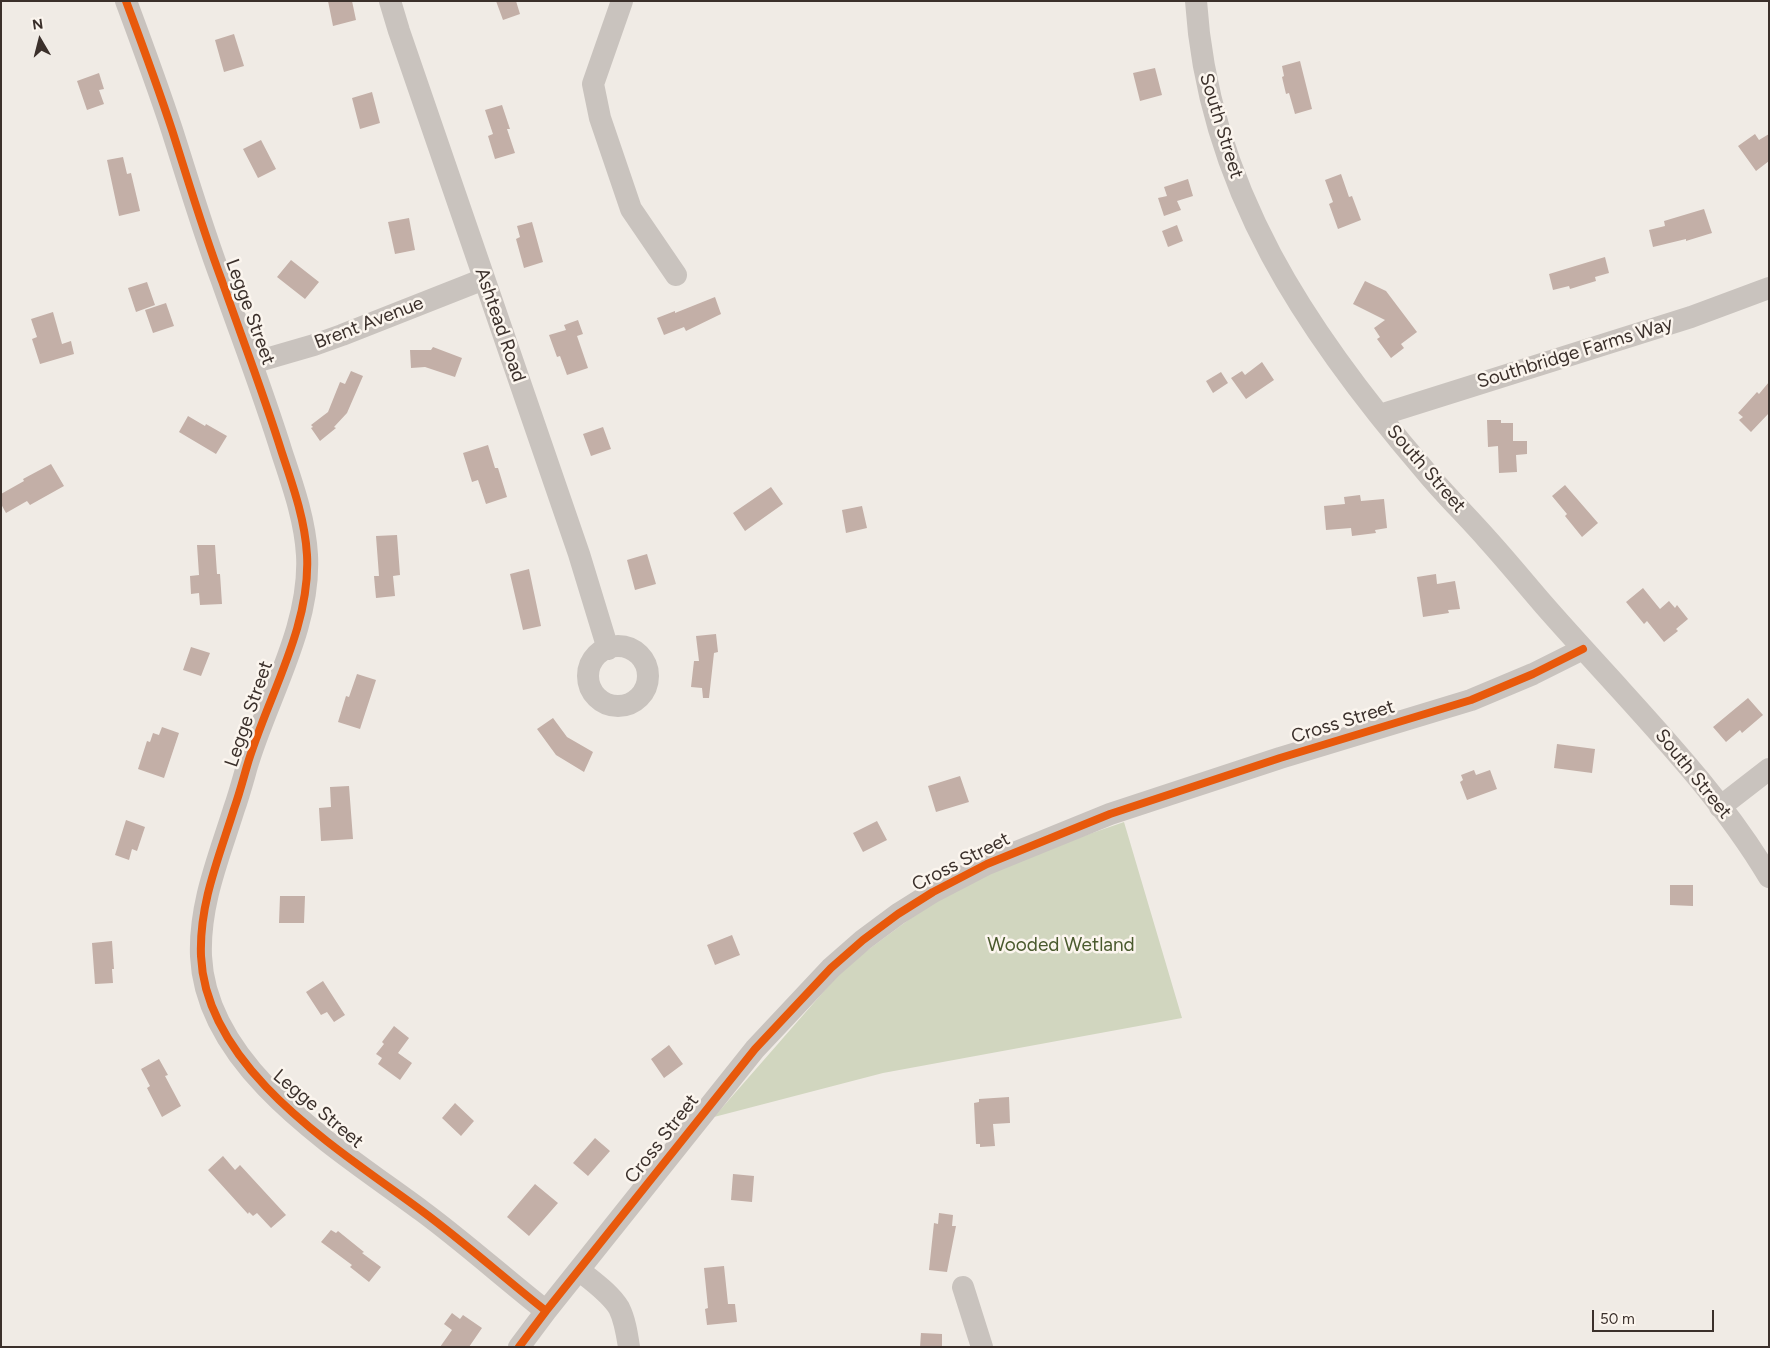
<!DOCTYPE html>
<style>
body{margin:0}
#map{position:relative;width:1770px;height:1348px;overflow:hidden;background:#f0ebe5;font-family:Figtree,sans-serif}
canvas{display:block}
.frame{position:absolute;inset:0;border:2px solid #3b302b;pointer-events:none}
.north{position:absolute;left:15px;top:15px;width:50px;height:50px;-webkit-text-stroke:4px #fbf5ee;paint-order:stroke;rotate:352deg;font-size:14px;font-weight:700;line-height:20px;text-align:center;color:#3b302b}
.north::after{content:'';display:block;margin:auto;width:18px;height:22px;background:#3b302b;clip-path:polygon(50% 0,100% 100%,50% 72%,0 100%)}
.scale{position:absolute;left:1592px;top:1310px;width:122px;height:22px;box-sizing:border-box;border:2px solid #3b302b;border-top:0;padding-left:6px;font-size:15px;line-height:18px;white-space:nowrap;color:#3b302b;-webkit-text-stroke:4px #fbf5ee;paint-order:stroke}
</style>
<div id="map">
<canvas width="1770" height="1348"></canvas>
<div class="frame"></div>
<div class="north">N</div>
<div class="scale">50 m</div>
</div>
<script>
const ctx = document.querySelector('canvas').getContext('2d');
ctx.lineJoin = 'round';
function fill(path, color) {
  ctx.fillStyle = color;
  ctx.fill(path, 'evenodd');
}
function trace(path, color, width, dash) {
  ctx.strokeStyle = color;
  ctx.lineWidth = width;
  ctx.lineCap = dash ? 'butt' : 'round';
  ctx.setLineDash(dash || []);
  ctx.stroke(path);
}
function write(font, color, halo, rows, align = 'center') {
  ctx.font = font + ' Figtree,sans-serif';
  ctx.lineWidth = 5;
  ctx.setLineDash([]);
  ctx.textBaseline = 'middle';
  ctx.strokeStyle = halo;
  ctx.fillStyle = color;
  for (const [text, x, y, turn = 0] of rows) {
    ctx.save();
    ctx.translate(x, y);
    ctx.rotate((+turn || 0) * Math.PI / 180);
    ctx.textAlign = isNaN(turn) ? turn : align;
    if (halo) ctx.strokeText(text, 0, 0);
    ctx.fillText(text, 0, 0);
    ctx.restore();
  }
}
const green = new Path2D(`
 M1124,822l58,196 -299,55 -169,44 132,-151 99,-73 92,-41z`);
const building = new Path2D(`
 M328,1h24l4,19 -23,6z
 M496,1h20l4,13 -17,6z
 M234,34l10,32 -20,6 -9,-32z
 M1300,61l12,48 -17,5 -6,-21 -3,1 -4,-17 2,-1 -2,-10z
 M1155,68l7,27 -22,6 -7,-28z
 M99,73l5,16 -5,1 5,14 -17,6 -10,-29z
 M372,92l8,31 -20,6 -8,-31z
 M502,105l8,24h-3l8,24 -20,6 -7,-23 5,-2 -8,-24z
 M1755,134l4,6 10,-6v27l-13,10 -18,-25z
 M261,140l15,29 -18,9 -15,-29z
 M123,157l4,17 4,-1 9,38 -21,5 -12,-56z
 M1341,174l8,23 3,-1 9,24 -23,9 -9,-25 4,-2 -8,-22z
 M1188,179l5,17 -16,5 4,9 -17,6 -6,-18 9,-2 -3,-9z
 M1704,209l8,24 -26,8v-2l-33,8 -4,-17 16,-4 -1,-5z
 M409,218l6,32 -20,4 -7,-32z
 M532,222l11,40 -19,6 -8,-29 4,-2 -3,-11z
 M1177,225l6,16 -15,6 -6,-16z
 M1605,257l4,16 -14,4 1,4 -26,8 -1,-3 -16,4 -4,-16z
 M291,260l28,22 -14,17 -28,-22z
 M1365,281l21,10 31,41 -16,12 3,4 -13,10 -14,-19 3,-2 -6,-9 11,-8 -32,-16z
 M147,282l8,23 -19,7 -8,-24z
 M715,297l6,17 -35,17 -2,-4 -20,8 -7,-17 18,-7v2z
 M166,303l8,23 -21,7 -8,-23z
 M53,312l9,32 9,-3 3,13 -34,10 -8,-25 5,-2 -6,-18z
 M578,320l5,14 -6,2 11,32 -21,7 -7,-19 -3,1 -8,-22 17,-5 -2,-5z
 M433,347l29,11 -7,19 -30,-10 -14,1 -1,-18h21z
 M1262,362l12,18 -28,19 -15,-21 11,-7 3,4z
 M351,371l12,5 -16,37 -13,14 2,1 -16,13 -9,-13 2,-1 -2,-2 17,-13 12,-30 5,2z
 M1221,372l7,11 -15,10 -7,-12z
 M1769,382v31l-18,19 -12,-12 4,-3 -5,-4 19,-21 2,2z
 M188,416l17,10 1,-2 21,12 -11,18 -37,-22z
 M1487,420h14v3h12v18h14v13l-11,1 1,17 -18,1 -1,-27 -10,1z
 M603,427l8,22 -20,7 -8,-22z
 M488,445l7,23h3l9,29 -21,7 -8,-24 -6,2 -9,-29z
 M51,464l13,22 -34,19 -3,-4 -21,12 -5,-9v-10l23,-13 -1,-2z
 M1565,485l33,38 -16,14 -17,-21 2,-2 -15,-18z
 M771,487l12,17 -38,27 -12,-18z
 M1360,495l1,6 23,-2 3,29 -12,2 1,3 -24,3 -1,-8 -25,2 -2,-24 21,-2 -1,-7z
 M862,506l5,22 -21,5 -4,-23z
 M397,535l3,40 -7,1 2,20 -19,2 -2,-22h5l-3,-40z
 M197,545h18l2,29h3l2,30 -22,1 -1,-12 -8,1 -1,-18 9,-1z
 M647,554l9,30 -21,6 -8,-30z
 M529,569l12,57 -18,4 -13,-56z
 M1436,574l1,10 18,-3 5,28 -12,1 1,3 -26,4 -6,-40z
 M1643,588l17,21 9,-8 6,7 2,-3 11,14 -12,10 2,2 -14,11 -17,-21 -3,3 -18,-22z
 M716,634l2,18 -4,1 -5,45h-6l-1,-10 -11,-1 3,-26h5l-3,-25z
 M191,647l19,6 -9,23 -18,-6z
 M357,674l19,6 -16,49 -22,-7 8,-26 3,1z
 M1748,698l15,17 -21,18 -2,-3 -14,12 -13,-15z
 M553,718l14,19 26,15 -9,20 -28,-17 -19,-26z
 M162,727l17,6 -15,45 -26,-9 9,-28 3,1 3,-9 6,2z
 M1557,744l38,5 -3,24 -38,-5z
 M1474,770l2,5 14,-5 7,19 -30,11 -7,-18 3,-2 -2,-5z
 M960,776l9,26 -33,10 -8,-26z
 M349,786l4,53 -32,2 -2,-33 12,-1 -1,-20z
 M126,820l19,7 -8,24 -5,-2 -3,11 -14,-5z
 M877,821l10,19 -24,12 -10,-19z
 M1670,885h23v21l-23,-1z
 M280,896h25l-1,27h-25z
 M732,935l8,20 -25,10 -8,-20z
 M112,941l2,28h-2l1,14 -18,1 -3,-41z
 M323,981l22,34 -11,7 -7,-10 -6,3 -15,-23z
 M394,1026l15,12 -11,15 14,10 -12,17 -22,-16 4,-6 -6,-4 8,-10 -2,-2z
 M669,1045l14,19 -19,14 -13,-19z
 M159,1059l9,16 -3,1 16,30 -19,11 -15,-29 3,-2 -9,-17z
 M1009,1097l1,26 -17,1 2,22 -15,1v-3h-4l-2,-41 5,-1v-3z
 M455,1103l19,18 -13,15 -19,-18z
 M595,1138l15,13 -22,25 -15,-13z
 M223,1156l12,14 5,-5 46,50 -15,13 -14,-15 -4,3 -4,-4 -1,2 -40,-44z
 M733,1174l21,2 -2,26 -21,-2z
 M535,1184l23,19 -29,33 -22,-19z
 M939,1213l14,2 -1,11h4l-9,46 -18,-2 5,-47 4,1z
 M331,1230l5,3 2,-2 26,21 -2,1 19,14 -12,15 -19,-15 2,-2 -31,-23z
 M724,1266l4,38h7l2,18 -30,3 -2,-16 3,-1 -4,-40z
 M452,1313l8,6 3,-4 19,13 -13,19h-29l12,-17 -8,-6z
 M921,1333l21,1v13h-22z`);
const minor = new Path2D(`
 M126,1c16,43 32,86 46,129 16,50 31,101 50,151 20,57 42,114 60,172 11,33 23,67 25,102 4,72 -40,143 -60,211 -4,14 -8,29 -13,43 -15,48 -35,95 -33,147 5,114 139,194 221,255 42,31 82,67 124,100
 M390,1l9,30 180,523 29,95
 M622,1l-29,83 7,34 31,91 45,66
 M1196,1c12,187 112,334 231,472 19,23 41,44 61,67 19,21 37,43 56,65 21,24 43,48 64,71 57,63 117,127 161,201
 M252,363l62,-18 28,-10 142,-56
 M1380,415l311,-98 78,-29
 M588 676a30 30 0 1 1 60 0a30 30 0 1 1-60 0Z
 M1720,807l49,-38
 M579,1270c13,11 31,23 40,38 6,12 8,26 10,39
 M963,1287l19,60
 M519,1347l27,-36 209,-262 76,-81 32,-28 35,-26 35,-22 54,-28 123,-50 170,-56 191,-58 62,-26 50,-25`);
const cycleway = new Path2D(`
 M126,1c16,43 32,86 46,129 16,50 31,101 50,151 20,57 42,114 60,172 11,33 23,67 25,102 4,72 -40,143 -60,211 -4,14 -8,29 -13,43 -15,48 -35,95 -33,147 5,114 139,194 221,255 42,31 82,67 124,100
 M519,1347l27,-36 209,-262 76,-81 32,-28 35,-26 35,-22 54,-28 123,-50 170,-56 191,-58 62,-26 50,-25`);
const streetNames = [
 ["South Street",1221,126,73],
 ["Legge Street",250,312,70],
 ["Brent Avenue",369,323,-21],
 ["Ashtead Road",500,325,71],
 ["Southbridge Farms Way",1575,353,-17],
 ["South Street",1426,469,49],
 ["Legge Street",249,714,-71],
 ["Cross Street",1343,722,-17],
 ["South Street",1693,774,51],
 ["Cross Street",961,862,-27],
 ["Legge Street",318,1109,40],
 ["Cross Street",662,1139,-52]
];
const parkNames = [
 ["Wooded Wetland",1061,945]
];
fill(green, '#d1d6bf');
fill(building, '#c3afa7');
trace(minor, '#c9c3be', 22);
trace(cycleway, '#e8590c', 8);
write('19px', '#3b302b', '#fbf5ee', streetNames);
write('19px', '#4a5a2e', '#fbf5ee', parkNames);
</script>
